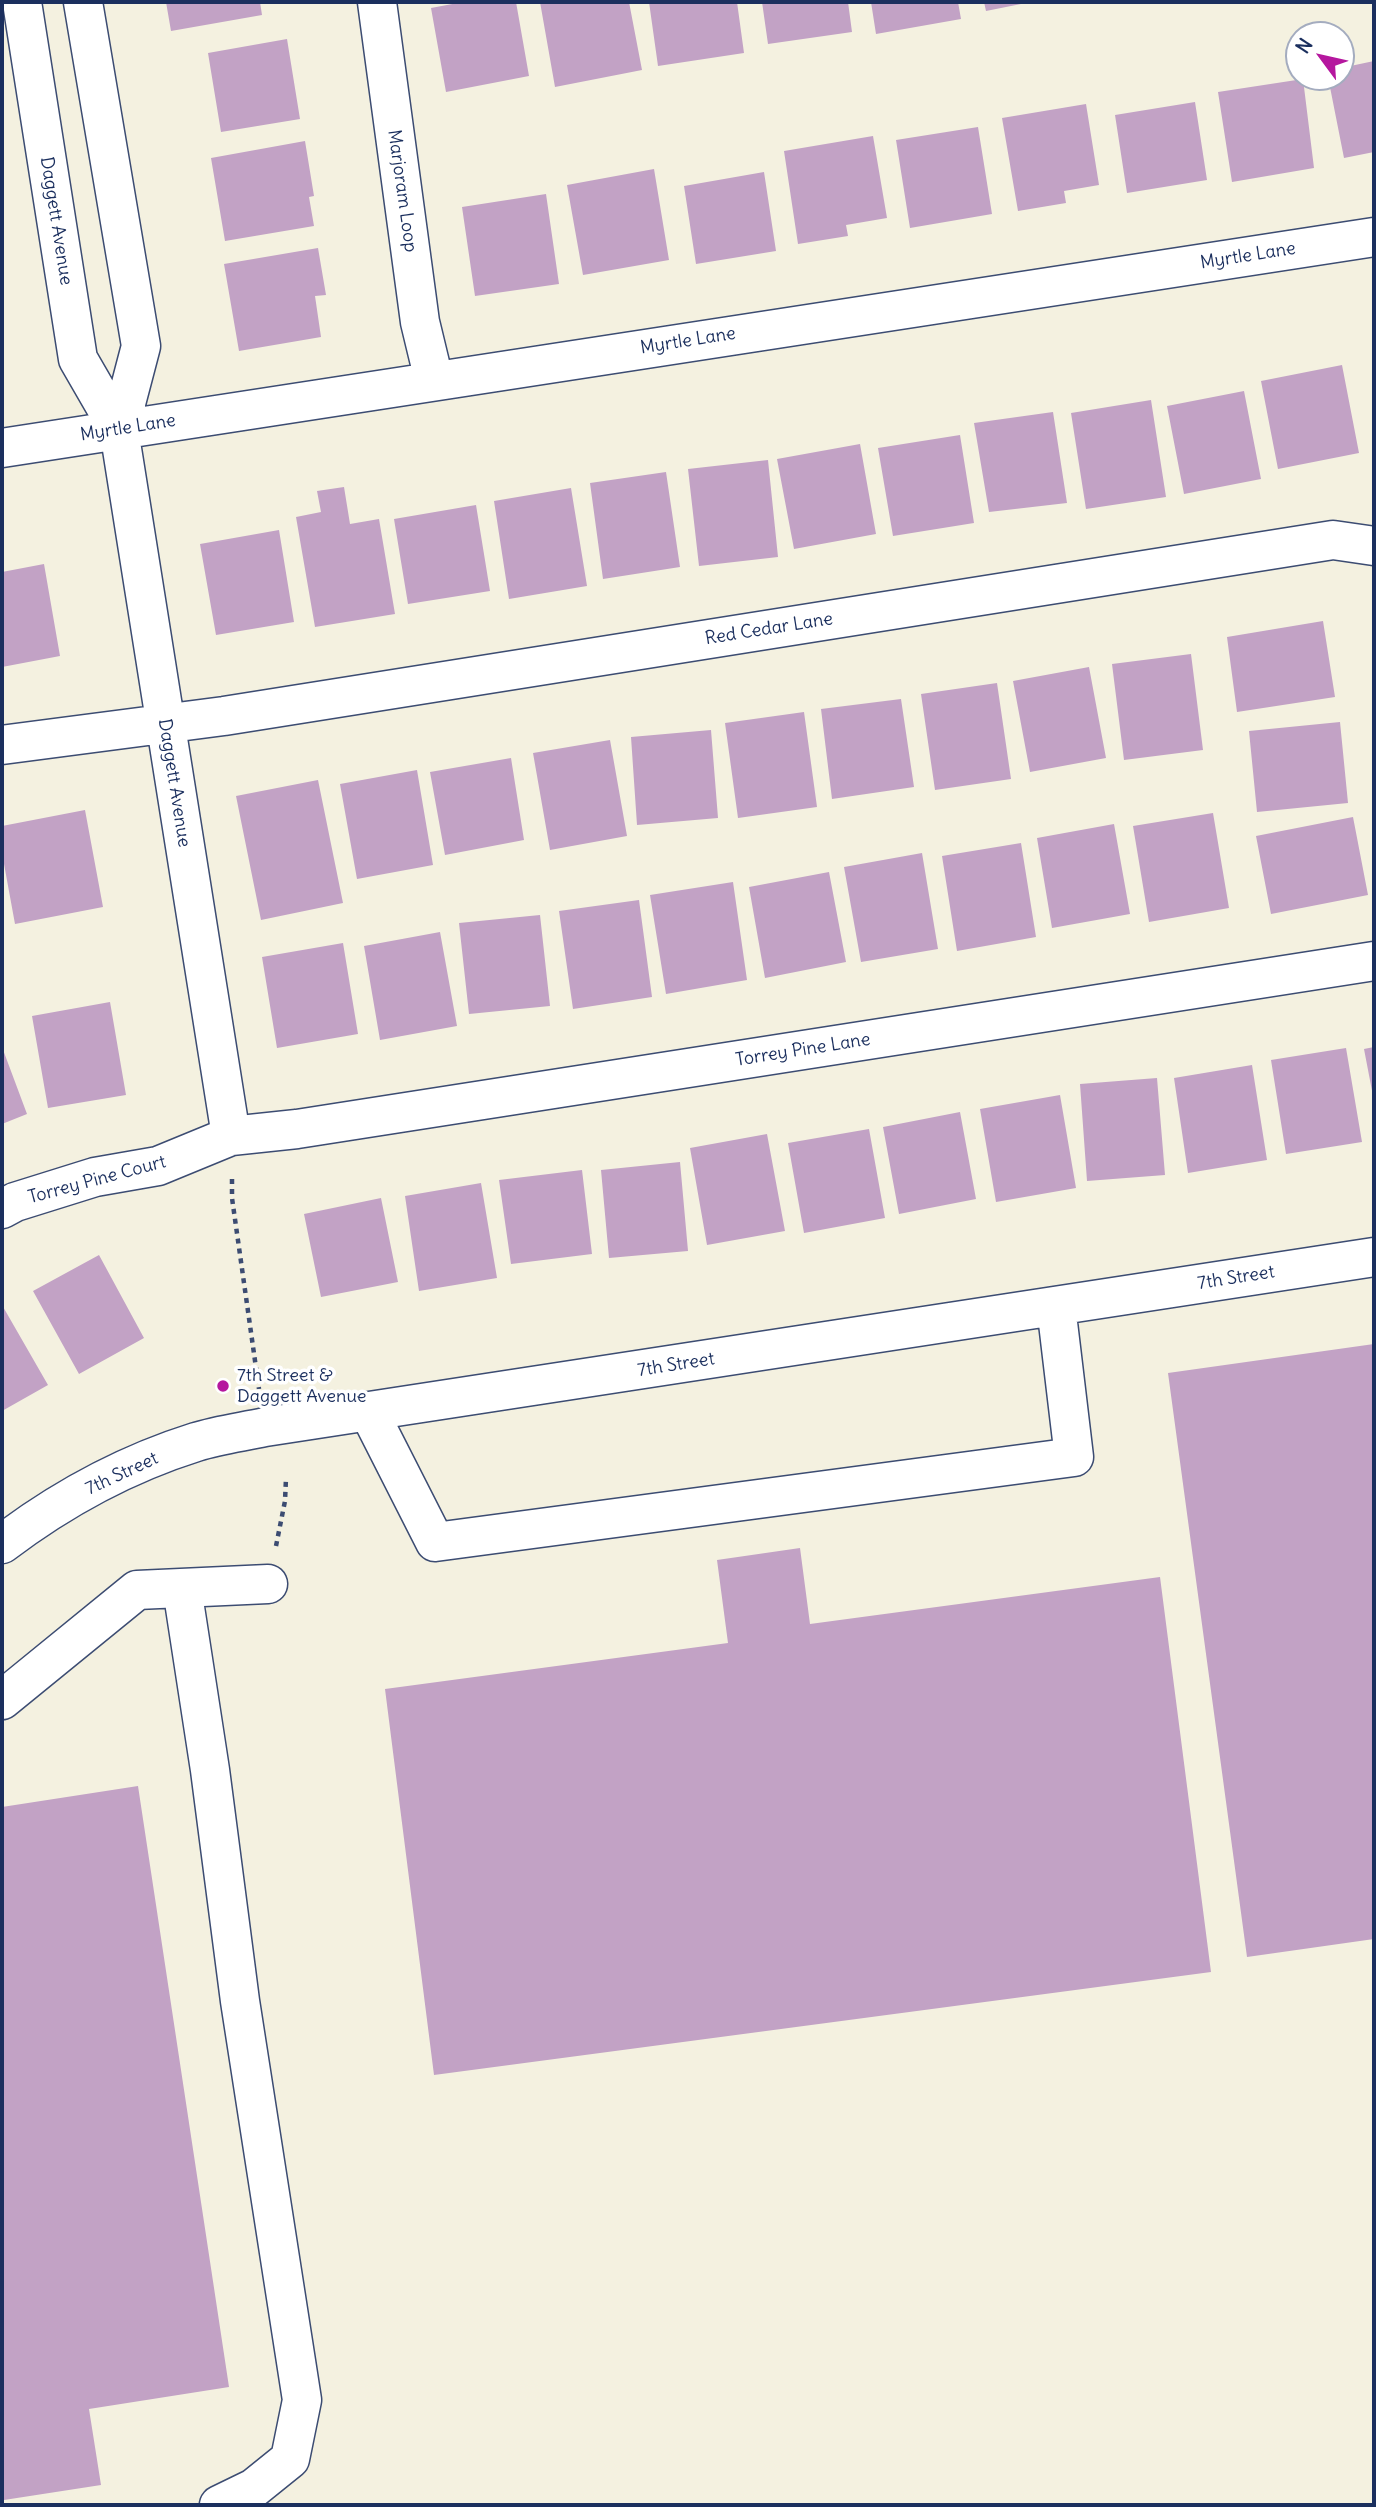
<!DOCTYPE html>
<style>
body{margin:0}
#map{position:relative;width:1376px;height:2507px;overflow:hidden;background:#f4f1e0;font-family:Delius,sans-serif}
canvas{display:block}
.frame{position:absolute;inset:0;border:4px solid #1b2f5e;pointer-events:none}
.north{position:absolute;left:1285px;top:21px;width:70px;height:70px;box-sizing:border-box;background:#fff;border:2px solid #a4acbf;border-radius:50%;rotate:303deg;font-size:19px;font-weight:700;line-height:28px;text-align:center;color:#1b2f5e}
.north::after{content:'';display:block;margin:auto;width:24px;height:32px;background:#b5179e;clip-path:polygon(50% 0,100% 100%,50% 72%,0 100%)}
</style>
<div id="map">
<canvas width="1376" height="2507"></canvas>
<div class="frame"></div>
<div class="north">N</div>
</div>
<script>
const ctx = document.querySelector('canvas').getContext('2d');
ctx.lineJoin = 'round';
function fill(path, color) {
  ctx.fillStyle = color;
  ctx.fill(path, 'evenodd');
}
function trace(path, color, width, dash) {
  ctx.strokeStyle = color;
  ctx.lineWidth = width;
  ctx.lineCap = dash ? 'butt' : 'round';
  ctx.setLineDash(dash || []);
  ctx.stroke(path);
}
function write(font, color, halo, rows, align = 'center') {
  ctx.font = font + ' Delius,sans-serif';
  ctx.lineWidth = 7;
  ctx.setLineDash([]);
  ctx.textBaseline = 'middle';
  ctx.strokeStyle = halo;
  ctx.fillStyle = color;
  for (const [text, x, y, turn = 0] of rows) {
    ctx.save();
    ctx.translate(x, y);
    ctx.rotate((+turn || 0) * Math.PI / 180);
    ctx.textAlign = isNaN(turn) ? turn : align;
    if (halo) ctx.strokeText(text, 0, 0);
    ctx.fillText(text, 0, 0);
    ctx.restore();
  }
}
const building = new Path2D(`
 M166,2h94l2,13 -91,16z
 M463,2h53l13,74 -83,16 -15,-84z
 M540,2h89l13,68 -87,17z
 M649,2h88l7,51 -86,13z
 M762,2h86l4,30 -84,12z
 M871,2h87l3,17 -85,15z
 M984,2h42v1l-40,8z
 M287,39l13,80 -79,13 -13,-79z
 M1374,61v91l-30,6 -16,-81h13v-9z
 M1303,79l11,89 -82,14 -14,-90z
 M1195,102l12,78 -80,13 -12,-78z
 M1086,104l13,81 -35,6 2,12 -48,8 -16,-93z
 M978,127l14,87 -82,14 -14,-88z
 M873,136l14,82 -41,7 2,11 -50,8 -14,-93z
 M305,141l9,55 -5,1 5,29 -89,15 -14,-83z
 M654,169l15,91 -86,15 -16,-90z
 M764,172l12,79 -80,13 -12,-78z
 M546,194l13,90 -84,12 -13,-89z
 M318,248l8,47 -11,1 6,41 -82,14 -15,-87z
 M1342,365l17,88 -81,16 -17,-88z
 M1244,391l17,88 -77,15 -17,-88z
 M1151,400l15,97 -80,12 -15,-96z
 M1053,412l14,91 -78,9 -15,-89z
 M960,435l14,88 -81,13 -15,-88z
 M860,444l16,90 -82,15 -17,-90z
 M768,460l10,97 -79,9 -11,-97z
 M666,472l14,95 -77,12 -13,-96z
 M344,487l6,37 29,-5 16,95 -80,13 -19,-110 25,-5 -4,-21z
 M571,488l16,98 -78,13 -15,-98z
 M476,505l14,86 -82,13 -14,-85z
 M279,530l15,92 -78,13 -16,-91z
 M44,564l16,92 -58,11v-95z
 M1323,621l12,76 -98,15 -10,-75z
 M1191,654l12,96 -79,10 -12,-96z
 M1089,667l17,91 -76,14 -17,-91z
 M997,683l14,96 -76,11 -14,-96z
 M901,699l13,88 -82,12 -11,-90z
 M804,712l13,95 -79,11 -13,-95z
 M1340,722l8,81 -91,9 -8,-81z
 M711,730l7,88 -81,7 -6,-88z
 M610,740l17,96 -77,14 -17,-97z
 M511,758l13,82 -79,15 -15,-83z
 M417,770l16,95 -76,14 -17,-95z
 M318,780l25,123 -82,17 -25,-124z
 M85,810l18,97 -88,17 -13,-71v-27z
 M1213,813l16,95 -80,14 -16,-96z
 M1353,817l15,78 -97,19 -15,-78z
 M1114,824l16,90 -78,14 -15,-90z
 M1021,843l15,94 -79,14 -15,-95z
 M922,853l16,96 -77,13 -17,-95z
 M829,872l17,90 -81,16 -16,-91z
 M733,882l14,98 -81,14 -16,-99z
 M639,900l13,97 -79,12 -14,-98z
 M540,915l10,91 -81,8 -10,-91z
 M440,932l17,94 -77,14 -16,-94z
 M343,943l15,91 -81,14 -15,-91z
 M110,1002l16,93 -78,13 -16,-92z
 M2,1047l25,67 -25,10z
 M1374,1047v49h-1l-9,-47z
 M1346,1048l16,94 -76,12 -15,-94z
 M1252,1065l15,95 -79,13 -14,-95z
 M1157,1078l8,97 -78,6 -7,-97z
 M1060,1095l16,93 -80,14 -16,-93z
 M960,1112l16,87 -77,15 -16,-87z
 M869,1129l16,89 -81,15 -16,-90z
 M767,1134l18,97 -78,14 -17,-97z
 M680,1162l8,89 -79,7 -8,-88z
 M582,1170l10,84 -81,10 -12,-84z
 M481,1183l16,95 -78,13 -14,-95z
 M381,1198l17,84 -77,15 -17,-83z
 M99,1255l45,83 -65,36 -46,-83z
 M2,1305l46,80 -46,26z
 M1374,1344v595l-127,18 -79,-584z
 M800,1548l10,76 350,-47 51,395 -777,103 -49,-386 343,-46 -11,-83z
 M138,1786l91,601 -140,22 12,76 -97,15 -2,-17v-676z`);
const path = new Path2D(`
 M232,1179v19l27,191
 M276,1546l9,-45 1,-23`);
const minor = new Path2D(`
 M22,2l56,357 41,71
 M83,2l58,344 -22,84 112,706
 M377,2l43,320 14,58
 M2,448l1372,-211
 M2,745l222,-29 1109,-176 41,6
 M2,1209l13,-7 80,-25 63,-11 73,-30 66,-7 1077,-168
 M369,1412l66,130 639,-85 -18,-151
 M2,1544c58,-44 124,-80 194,-102 22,-7 46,-10 69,-15l1109,-170
 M182,1588l28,182 30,231 62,399 -12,59 -36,29 -35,17
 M2,1700l135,-110 131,-6`);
const markers = [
 [223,1386,7,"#b5179e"]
];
const streetNames = [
 ["Marjoram Loop",402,191,82],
 ["Daggett Avenue",56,221,81],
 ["Myrtle Lane",1248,256,-9],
 ["Myrtle Lane",688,341,-9],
 ["Myrtle Lane",128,428,-9],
 ["Red Cedar Lane",769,629,-9],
 ["Daggett Avenue",174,783,81],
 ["Torrey Pine Lane",803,1050,-9],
 ["Torrey Pine Court",97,1180,-15],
 ["7th Street",1236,1278,-9],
 ["7th Street",676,1365,-9],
 ["7th Street",122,1474,-25]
];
const poiNames = [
 ["7th Street &",237,1376],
 ["Daggett Avenue",237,1397]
];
fill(building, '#c2a2c5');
trace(minor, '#3c4c72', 41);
trace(path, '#3c4c72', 4.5, [5, 5]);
trace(minor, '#fff', 38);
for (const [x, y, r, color] of markers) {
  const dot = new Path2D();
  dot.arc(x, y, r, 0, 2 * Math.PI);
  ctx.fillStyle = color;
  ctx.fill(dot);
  trace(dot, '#fff', 2.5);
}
write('18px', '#1b2f5e', '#fff', streetNames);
write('18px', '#1b2f5e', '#fff', poiNames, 'left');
</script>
